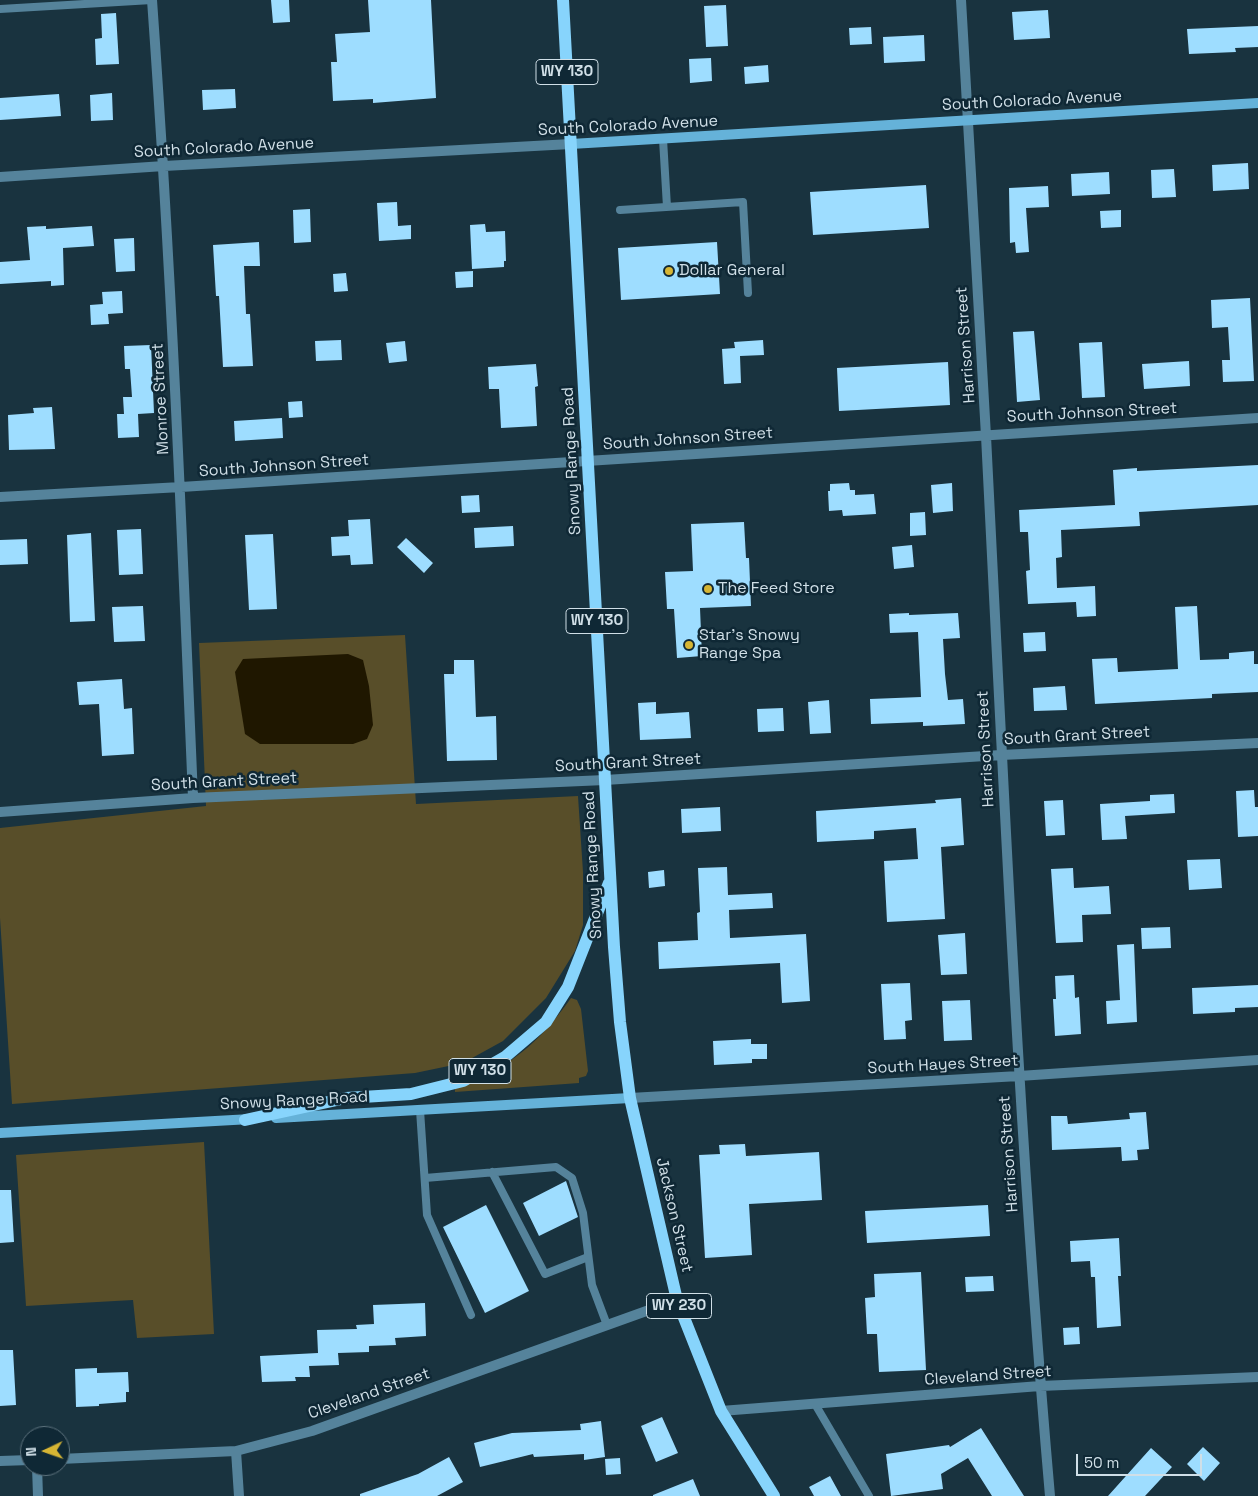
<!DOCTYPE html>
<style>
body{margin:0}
#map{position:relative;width:1258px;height:1496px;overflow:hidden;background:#19333f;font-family:"Space Grotesk",sans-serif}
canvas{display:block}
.north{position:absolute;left:20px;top:1426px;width:50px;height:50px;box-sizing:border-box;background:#0f2835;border:1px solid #5c717c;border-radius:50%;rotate:267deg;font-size:14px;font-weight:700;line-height:20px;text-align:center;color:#d0dfe7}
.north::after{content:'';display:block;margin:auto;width:18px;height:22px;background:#d6b534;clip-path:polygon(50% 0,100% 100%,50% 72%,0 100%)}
.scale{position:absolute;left:1076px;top:1454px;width:126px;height:22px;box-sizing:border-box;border:2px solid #d0dfe7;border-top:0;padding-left:6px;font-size:15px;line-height:18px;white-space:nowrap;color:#d0dfe7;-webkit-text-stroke:4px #0f2835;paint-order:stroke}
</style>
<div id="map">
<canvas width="1258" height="1496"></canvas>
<div class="north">N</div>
<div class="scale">50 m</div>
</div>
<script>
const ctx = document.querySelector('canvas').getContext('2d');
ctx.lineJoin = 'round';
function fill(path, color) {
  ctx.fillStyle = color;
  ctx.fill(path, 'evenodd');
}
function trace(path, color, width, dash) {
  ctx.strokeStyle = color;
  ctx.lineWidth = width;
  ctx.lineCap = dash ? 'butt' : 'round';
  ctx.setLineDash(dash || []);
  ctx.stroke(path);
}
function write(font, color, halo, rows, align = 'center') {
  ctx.font = font + ' "Space Grotesk",sans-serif';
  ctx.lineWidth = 5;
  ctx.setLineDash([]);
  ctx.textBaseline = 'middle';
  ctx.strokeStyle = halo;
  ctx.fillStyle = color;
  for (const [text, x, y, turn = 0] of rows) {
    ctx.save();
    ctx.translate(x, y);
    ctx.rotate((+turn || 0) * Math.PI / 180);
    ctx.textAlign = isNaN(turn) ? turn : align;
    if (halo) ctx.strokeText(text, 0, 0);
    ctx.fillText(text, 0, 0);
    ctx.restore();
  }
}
const green = new Path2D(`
 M405,635l11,169 162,-8 5,76v53l-8,26 -29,47 -43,43 -40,22 -48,10 -403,31 -12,-186v-90l206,-22 -7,-163z
 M571,998l6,2 4,9 7,62 -2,5 -7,2v5l-124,9v-5c53,-17 84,-44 116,-89z
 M204,1142l10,192 -77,4 -4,-38 -107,6 -10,-151z`);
const water = new Path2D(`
 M348,654l15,6 6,26 4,39 -6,14 -14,5h-93l-15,-10 -10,-62 8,-13z`);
const building = new Path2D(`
 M271,0h18l1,22 -17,1z
 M368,0h63l5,98 -63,5v-4l-40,2 -2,-39h6l-2,-28 35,-2z
 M726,5l2,41 -22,1 -2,-41z
 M1048,10l2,28 -36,2 -2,-28z
 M116,13l3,51 -23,1 -1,-26 7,-1 -1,-24z
 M1258,26v21l-23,1 1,4 -47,2 -2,-25z
 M871,27l1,17 -22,1 -1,-17z
 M924,35l1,26 -41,2 -1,-26z
 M711,58l1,23 -22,2 -1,-24z
 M768,65l1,17 -24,2 -1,-17z
 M235,89l1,19 -33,2 -1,-20z
 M112,93l1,27 -22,1 -1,-26z
 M59,94l2,22 -61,4v-22z
 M1248,163l1,26 -36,2 -1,-26z
 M1174,169l2,28 -24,1 -1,-28z
 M1109,172l1,22 -38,2 -1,-22z
 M926,185l3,43 -116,7 -3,-43z
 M1048,186l1,21 -23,1 3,44 -13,1 -1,-11 -5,1 -1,-55z
 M397,202l1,24 13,-1v14l-32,2 -2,-38z
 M310,209l1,33 -17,1 -1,-33z
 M1121,210v17l-20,1 -1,-17z
 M485,224l1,8 19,-1 1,30h-2v6l-32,2 -2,-44z
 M46,226v3l46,-3 2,20 -31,2 1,37 -13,1v-5l-51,3v-22l30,-2 -3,-33z
 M134,238l1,33 -19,1 -2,-33z
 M259,242l1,24h-16l2,48h4l3,52 -30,1 -4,-71h-3l-3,-51z
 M717,242l3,52 -99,6 -3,-52z
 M473,271v16l-17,1 -1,-16z
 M346,273l2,18 -14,1 -1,-18z
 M122,291l1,22 -15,1 1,10 -18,1 -1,-20 13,-1 -1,-12z
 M1250,298l4,83 -31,1 -1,-22h8l-2,-33 -16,1 -1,-28z
 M1034,331l6,69 -23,2 -4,-70z
 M341,340l1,20 -26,1 -1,-20z
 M763,340l1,15 -24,1 1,27 -17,1 -2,-35 13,-1 -1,-6z
 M405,341l2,20 -18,2 -3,-20z
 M1102,342l3,55 -23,1 -3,-55z
 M151,345l3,68 -16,1 1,23 -21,1 -1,-24h7l-1,-17h9l-2,-28h-5l-1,-23z
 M1189,361l1,25 -46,3 -2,-25z
 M948,362l2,43 -111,6 -2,-43z
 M536,364l2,22 -3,1 2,39 -36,2 -2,-39h-10l-1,-22z
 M302,401l1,16 -14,1 -1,-16z
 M52,407l3,42 -46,1 -1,-35 26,-2 -1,-5z
 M282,418l1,20 -48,3 -1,-20z
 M1258,465v40l-119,7 1,14 -79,4 1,27 -6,1 1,30 38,-2 1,30 -19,1 -1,-15 -48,2 -2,-33 4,-1 -2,-38h-8l-1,-22 96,-5 -2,-35 24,-2v3z
 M849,483l1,7h5v5l19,-1 2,20 -33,2 -1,-6 -13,1 -1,-20h2v-7z
 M952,483l1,28 -20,2 -2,-28z
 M479,495l1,17 -18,1 -1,-17z
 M925,512l1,23 -16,1v-23z
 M370,519l3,45 -22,1 -1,-10 -18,1 -1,-19 18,-1 -1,-16z
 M744,522l2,36h3l2,48 -51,2 2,48 -25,2 -3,-49h-7l-2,-37 28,-1 -2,-47z
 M513,526l1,20 -39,2 -1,-20z
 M141,529l2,45 -24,1 -2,-45z
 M91,533l4,88 -25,1 -3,-87z
 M273,534l4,75 -28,1 -4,-75z
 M406,538l27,25 -9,10 -27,-26z
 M27,539l1,25 -28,1v-25z
 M912,545l2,22 -20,2 -2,-22z
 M143,606l2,35 -31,1 -2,-35z
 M1197,606l3,54 29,-1v-6l25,-2v13h4v28l-46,2v4l-117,6 -3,-45 25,-1 1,14 60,-3 -3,-62z
 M909,613v2l49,-2 2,25 -17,1 2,35 3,26 15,-1 2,25 -42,2v-4l-52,2 -1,-25 51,-2 -3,-65 -28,1 -1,-19z
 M1045,632l1,19 -22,1 -1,-19z
 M454,660h20l2,57 20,-1 1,44 -50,1 -3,-87h10z
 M122,679l2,30 8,-1 2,46 -32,2 -3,-52 -20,1 -2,-23z
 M1065,686l2,24 -33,1 -1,-23z
 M829,700l2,33 -21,1 -2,-32z
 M656,702v12l33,-2 2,26 -51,2 -2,-37z
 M783,708l1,23 -26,1 -1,-23z
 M1254,790l1,17h3v29l-20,1 -2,-46z
 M1174,794l1,19 -50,3 2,23 -25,1 -2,-36 50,-3v-6z
 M961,798l3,47 -23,2 4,72 -58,3 -3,-61 34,-2 -2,-31 -42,3v8l-57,3 -1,-31 120,-8 -1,-3z
 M1063,800l2,35 -19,1 -2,-35z
 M720,807l1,24 -39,2 -1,-24z
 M1220,859l2,29 -33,2 -2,-30z
 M727,867l1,28 44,-2 1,15 -44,2 1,28 76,-4 4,67 -28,2 -2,-40 -121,6 -1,-27 40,-2 -1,-27 3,-1 -2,-44z
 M1073,868l1,20 35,-2 2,28 -29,1 1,27 -27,1 -5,-74z
 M664,870l1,16 -16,2 -1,-16z
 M1170,927l1,21 -29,1 -1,-21z
 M965,933l2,41 -26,1 -3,-40z
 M1134,944l3,78 -30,2 -1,-23 14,-1 -3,-55z
 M1074,975l1,23 4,-1 2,37 -26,2 -2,-37h3l-1,-23z
 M910,983l2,37 -7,1 1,18 -22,1 -3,-56z
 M1258,985v22l-23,1v4l-42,2 -1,-26z
 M970,1000l2,40 -28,1 -2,-40z
 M751,1039v5h16v15h-15v4l-38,2 -1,-24z
 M1146,1112l3,37 -12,1 1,10 -16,1 -1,-14 -69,3 -1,-34h16l1,8 62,-5 -1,-6z
 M745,1144l1,12 73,-4 3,48 -73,4 3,51 -47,3 -6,-103 21,-1 -1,-9z
 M566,1181l12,36 -39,19 -16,-33z
 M0,1190h11l3,52 -14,1z
 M486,1205l43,86 -44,22 -42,-86z
 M988,1205l2,31 -123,7 -2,-32z
 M1119,1238l2,38h-3l3,50 -24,2 -2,-51h-4l-1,-16 -19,1 -1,-21z
 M921,1272l5,98 -47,2 -2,-38h-10l-2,-36 10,-1 -1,-23z
 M993,1276l1,15 -28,1 -1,-15z
 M425,1303l1,33 -31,2 1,7 -27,1v6l-31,1 1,12 -30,1 1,11h-15l1,4 -34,1 -2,-26 58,-3 -1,-23 40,-1 -1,-4 18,-1 -1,-19z
 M1079,1327l1,17 -16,1 -1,-17z
 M0,1350h13l3,55 -16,1z
 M97,1368v5l31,-1 1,20h-3v10l-27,2v2l-23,1 -1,-38z
 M662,1417l16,36 -22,9 -15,-36z
 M601,1421l4,36 -21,3v-6l-50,3 -1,-3 -53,13 -6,-24 38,-10 69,-3 -1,-6z
 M981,1428l43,68h-32l-24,-38 -27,16 2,15 -52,7 -5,-42 63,-9 1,2z
 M1203,1447l17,16 -16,18 -17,-17z
 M1151,1448l21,19 -27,29h-37z
 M449,1457l14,25 -26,14h-77v-2l58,-20z
 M620,1458l1,16 -15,1 -1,-16z
 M830,1476l11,20h-27l-5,-9z
 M693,1479l7,17h-47v-1z`);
const lane = new Path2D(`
 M0,9l152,-9
 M663,139l4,68
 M620,210l123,-8 5,91
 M420,1110l7,105 44,100
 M492,1172l53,102 43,-17
 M425,1178l131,-11 16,11 11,35 9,72 15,40
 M815,1404l54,92`);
const street = new Path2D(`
 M152,0c19,266 30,532 41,798
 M961,0c7,145 18,291 25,436 18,354 33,707 64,1060
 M0,177l164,-11 407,-22
 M0,497l181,-10 1077,-69
 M0,812l193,-14 412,-18 396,-25 257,-12
 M630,1098l389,-22 239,-16
 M721,1411l319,-25 218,-9
 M236,1451l3,45
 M60,1459l176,-8 76,-20 365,-131
 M0,1461l30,-1
 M37,1466l1,30`);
const secondary = new Path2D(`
 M571,144l687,-41
 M276,1118l354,-20
 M0,1133l251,-14`);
const primary = new Path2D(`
 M563,0l51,947 6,75 10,76 47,202 44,111 53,85
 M245,1120l101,-22 65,-4 52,-13 42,-24 41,-35 22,-35 41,-104`);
const markers = [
 [669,271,5,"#d6b534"],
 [708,589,5,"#d6b534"],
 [689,645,5,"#d6b534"]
];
const shields = [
 [567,72,62],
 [597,621,62],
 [480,1071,62],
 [679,1306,65]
];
const shieldNames = [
 ["WY 130",567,72],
 ["WY 130",597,621],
 ["WY 130",480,1071],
 ["WY 230",679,1306]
];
const streetNames = [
 ["South Colorado Avenue",1032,101,-3],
 ["South Colorado Avenue",628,126,-3],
 ["South Colorado Avenue",224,148,-3],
 ["Harrison Street",966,345,-94],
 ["Monroe Street",161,399,-93],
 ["South Johnson Street",1092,413,-3],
 ["South Johnson Street",688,439,-4],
 ["Snowy Range Road",572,461,-93],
 ["South Johnson Street",284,466,-4],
 ["South Grant Street",1077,736,-3],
 ["Harrison Street",986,749,-93],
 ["South Grant Street",628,763,-3],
 ["South Grant Street",224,782,-3],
 ["Snowy Range Road",593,865,-93],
 ["South Hayes Street",943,1065,-3],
 ["Snowy Range Road",294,1101,-3],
 ["Harrison Street",1009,1154,-94],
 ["Jackson Street",674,1215,77],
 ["Cleveland Street",988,1376,-4],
 ["Cleveland Street",369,1394,-19]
];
const poiNames = [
 ["Dollar General",679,271],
 ["The Feed Store",718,589],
 ["Star's Snowy",699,636],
 ["Range Spa",699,654]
];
fill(green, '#584e29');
fill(water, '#1f1700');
fill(building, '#9eddff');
trace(lane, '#55839b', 8);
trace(street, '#55839b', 10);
trace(secondary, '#65b2d9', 10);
trace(primary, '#87d4fc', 12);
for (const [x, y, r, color] of markers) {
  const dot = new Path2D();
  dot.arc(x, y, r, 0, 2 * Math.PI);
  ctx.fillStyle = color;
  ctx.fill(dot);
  trace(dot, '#0f2835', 2);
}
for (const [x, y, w] of shields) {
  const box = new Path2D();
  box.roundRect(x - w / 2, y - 12.5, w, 25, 4);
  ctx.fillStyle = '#0f2835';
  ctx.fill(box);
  trace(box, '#d0dfe7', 1);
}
write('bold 15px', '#d0dfe7', null, shieldNames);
write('16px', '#d0dfe7', '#0f2835', streetNames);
write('16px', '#d0dfe7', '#0f2835', poiNames, 'left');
</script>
